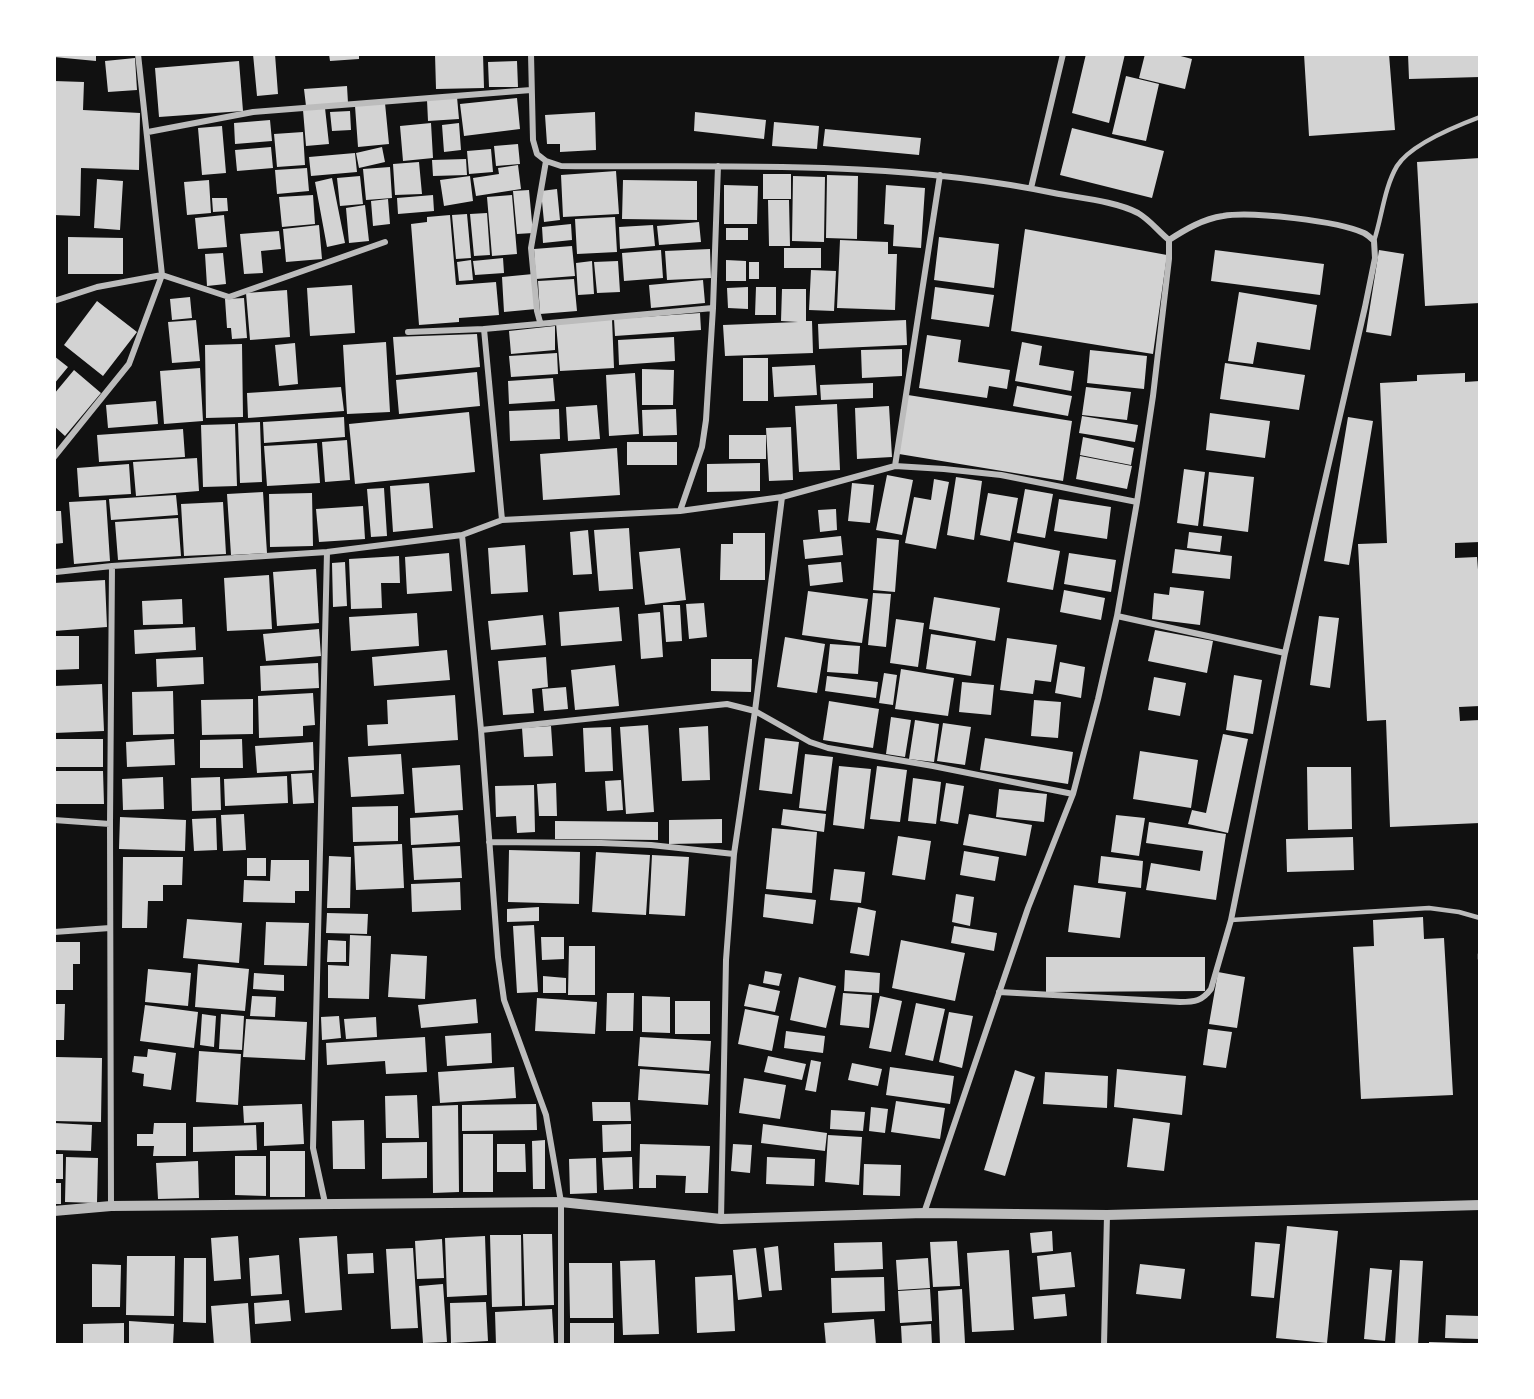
<!DOCTYPE html>
<style>
body{margin:0}
#map{position:relative;width:1534px;height:1399px;overflow:hidden;background:#111;font-family:Arial,sans-serif}
canvas{display:block}
.frame{position:absolute;inset:0;border:56px solid #fff;pointer-events:none}
</style>
<div id="map">
<canvas width="1534" height="1399"></canvas>
<div class="frame"></div>
</div>
<script>
const ctx = document.querySelector('canvas').getContext('2d');
ctx.lineJoin = 'round';
function fill(path, color) {
  ctx.fillStyle = color;
  ctx.fill(path, 'evenodd');
}
function trace(path, color, width, dash) {
  ctx.strokeStyle = color;
  ctx.lineWidth = width;
  ctx.lineCap = dash ? 'butt' : 'round';
  ctx.setLineDash(dash || []);
  ctx.stroke(path);
}
const building = new Path2D(`
 M54,54h42v7l-42,-4z
 M253,54h22l3,40 -21,2z
 M329,54h30v5l-29,2z
 M435,54h48l1,34 -48,1z
 M1086,54h39l-16,69 -37,-10z
 M1145,54h28l19,5 -7,30 -46,-11z
 M1304,54h85l6,76 -86,6z
 M1408,54h72v23l-71,2z
 M135,58l2,32 -29,2 -3,-31z
 M239,61l4,50 -84,6 -4,-49z
 M517,61l1,26h-29l-1,-25z
 M1126,76l33,8 -13,57 -34,-7z
 M54,81l30,1 -1,28 57,3 -1,57 -58,-2 -1,48 -26,-1z
 M347,86l1,17 -42,3 -2,-17z
 M457,97l2,22 -31,2 -1,-21z
 M517,98l3,31 -56,7 -4,-32z
 M385,103l4,41 -31,3 -3,-41z
 M325,108l4,36 -23,2 -3,-36z
 M350,111l1,19 -19,1 -2,-19z
 M595,112l1,38 -36,2v-8h-13l-2,-29z
 M695,112l71,8 -2,19 -70,-8z
 M270,120l2,21 -37,3 -1,-21z
 M774,122l45,4 -2,23 -45,-3z
 M431,123l2,35 -30,3 -3,-35z
 M459,123l2,27 -17,2 -2,-27z
 M222,126l4,47 -24,2 -4,-47z
 M1072,128l92,23 -12,47 -92,-23z
 M825,129l96,9 -2,17 -96,-9z
 M303,132l2,33 -28,2 -3,-33z
 M518,144l2,20 -24,2 -2,-20z
 M271,147l2,21 -36,3 -2,-21z
 M382,147l3,15 -26,6 -3,-15z
 M491,149l2,23 -24,2 -2,-23z
 M355,153l2,19 -46,4 -2,-19z
 M1480,158v145l-55,3 -8,-144z
 M466,159l1,16 -34,1 -1,-16z
 M419,162l3,32 -27,1 -2,-31z
 M518,165l3,24 -45,7 -3,-18 26,-4 -1,-6z
 M390,167l2,31 -26,2 -3,-31z
 M307,168l2,23 -32,3 -2,-24z
 M616,171l3,43 -56,3 -2,-42z
 M763,174h28v25h-28z
 M827,175l31,1 -1,63 -31,-1z
 M360,176l3,28 -23,2 -3,-28z
 M470,176l3,25 -29,5 -4,-26z
 M793,176l32,1 -1,65 -32,-1z
 M332,178l13,65 -18,4 -12,-65z
 M97,179l26,2 -3,49 -26,-2z
 M209,180l2,33 -24,2 -3,-33z
 M623,180l74,1v39l-75,-1z
 M724,185l34,1 -1,38h-33z
 M886,185l39,3 -4,60 -28,-2 1,-21 -10,-1z
 M557,189l3,31 -16,2 -3,-31z
 M529,190l4,43 -16,1 -4,-43z
 M313,195l2,29 -33,3 -3,-30z
 M433,195l1,16 -36,3 -1,-16z
 M512,195l5,59 -25,2 -5,-59z
 M212,198h15l1,13 -15,1z
 M388,199l2,25 -17,2 -2,-25z
 M768,200h21l1,46h-21z
 M365,205l4,36 -20,2 -3,-35z
 M487,213l3,42 -16,1 -4,-42z
 M467,214l4,44 -15,1 -4,-44z
 M224,215l3,32 -29,2 -3,-31z
 M450,215l6,70 40,-3 3,33 -40,3v4l-40,3 -8,-101 16,-2v-5z
 M615,217l2,35 -40,2 -2,-35z
 M699,222l2,20 -42,3 -2,-19z
 M571,224l1,16 -29,3 -1,-16z
 M319,225l3,34 -36,3 -3,-33z
 M653,225l2,21 -35,3 -1,-22z
 M726,228h22v12h-22z
 M1025,229l142,26 -14,99 -142,-23z
 M279,231l2,18 -20,2 2,22 -19,1 -4,-40z
 M68,237l55,1v36h-55z
 M939,237l60,7 -5,44 -60,-8z
 M840,240l48,2v12h9l-2,56 -58,-2z
 M572,246l3,30 -39,3 -2,-30z
 M784,248h37v20h-37z
 M710,249l1,29 -44,2 -2,-29z
 M661,250l2,28 -39,3 -2,-28z
 M1215,250l109,14 -4,31 -109,-14z
 M1379,250l25,4 -13,82 -25,-4z
 M223,253l3,31 -19,2 -2,-32z
 M503,258l1,15 -29,2 -2,-14z
 M471,260l2,20 -14,1 -2,-19z
 M726,260l20,1v20h-20z
 M592,261l2,33 -16,1 -2,-32z
 M618,261l2,31 -23,1 -3,-31z
 M749,262h10v17h-10z
 M811,270l25,1 -2,40 -25,-1z
 M533,274l3,35 -32,3 -2,-35z
 M574,279l3,32 -37,3 -2,-33z
 M703,280l2,23 -54,5 -2,-23z
 M352,285l3,48 -45,3 -3,-48z
 M748,287v22l-20,-1 -1,-20z
 M756,287h20v28h-21z
 M935,287l59,8 -5,32 -58,-8z
 M782,289h24v32h6l1,32 -88,3 -2,-31 75,-3 -17,-1z
 M287,290l3,47 -40,3 -4,-47z
 M1239,292l78,13 -7,45 -53,-8 -4,22 -25,-3z
 M190,297l2,21 -20,2 -2,-21z
 M244,298l3,40 -15,1 -1,-11h-4l-2,-29z
 M97,301l40,31 -34,44 -39,-31z
 M700,313l1,17 -86,6 -1,-17z
 M612,319l2,49 -54,3 -4,-48z
 M196,320l4,41 -28,2 -4,-41z
 M906,320l1,25 -88,4 -1,-25z
 M555,326v24l-44,4 -2,-23z
 M477,334l3,33 -84,8 -3,-38z
 M927,335l34,5 -3,22 52,8 -3,19 -18,-3 -2,12 -68,-10z
 M674,337l1,24 -56,4 -1,-25z
 M386,342l4,70 -43,2 -4,-69z
 M1022,342l20,4 -3,19 35,6 -3,20 -56,-10z
 M295,343l3,41 -19,2 -4,-41z
 M242,344l1,73 -37,1 -1,-73z
 M902,349v27l-40,2 -1,-28z
 M1090,350l57,6 -3,33 -57,-6z
 M557,353l1,21 -47,3 -2,-21z
 M54,356l14,11 -14,17z
 M743,358h25v43h-25z
 M1225,363l80,12 -6,35 -79,-11z
 M815,365l2,30 -43,2 -2,-30z
 M200,368l3,53 -39,3 -4,-53z
 M642,369l32,1 -1,35h-31z
 M74,370l27,23 -36,43 -11,-10v-32z
 M477,372l3,34 -81,8 -3,-34z
 M635,373l4,61 -30,2 -3,-61z
 M1465,373v9l15,-1v161l-25,1v15l22,-1 3,38v111l-21,1 1,14 20,-1v103l-90,4 -4,-107 -19,1 -9,-177 29,-1 -7,-160 37,-2v-6z
 M553,378l2,23 -46,3 -1,-23z
 M873,383v15l-52,2 -1,-15z
 M1017,386l55,10 -4,20 -55,-10z
 M341,387l3,24 -96,7 -1,-25z
 M1086,387l45,5 -4,28 -45,-5z
 M908,395l164,26 -9,60 -164,-27z
 M156,401l2,23 -50,4 -2,-23z
 M837,404l3,66 -41,2 -4,-66z
 M597,405l3,34 -32,2 -2,-34z
 M889,406l3,51 -35,2 -2,-51z
 M559,409l1,30 -50,2 -1,-30z
 M676,409l1,26 -34,1 -1,-26z
 M469,412l6,60 -120,12 -6,-60z
 M1210,413l60,8 -5,37 -59,-8z
 M1082,416l56,9 -3,17 -56,-9z
 M344,417l1,20 -81,6 -1,-21z
 M1348,417l25,4 -24,144 -25,-4z
 M260,422l2,60 -22,1 -2,-60z
 M235,424l2,62 -34,1 -2,-62z
 M791,427l2,53 -24,1 -3,-53z
 M183,429l2,28 -86,5 -2,-27z
 M729,435h37v24h-37z
 M1083,437l51,11 -3,17 -51,-10z
 M347,440l3,40 -25,2 -3,-40z
 M627,442h50v23h-50z
 M317,443l3,40 -53,3 -3,-40z
 M617,448l3,47 -77,5 -3,-46z
 M1080,456l52,10 -5,23 -51,-10z
 M197,458l2,33 -63,5 -3,-34z
 M760,463v28l-53,1v-28z
 M129,464l2,30 -52,3 -2,-29z
 M1184,469l21,3 -7,54 -21,-3z
 M1209,472l45,5 -6,55 -45,-6z
 M887,475l26,5 -11,55 -26,-5z
 M956,477l26,4 -8,59 -27,-5z
 M934,479l15,3 -13,67 -31,-6 9,-46 17,3z
 M429,483l4,45 -40,4 -3,-46z
 M852,483l22,2 -4,38 -22,-2z
 M384,488l3,48 -16,1 -4,-48z
 M1025,489l28,5 -8,44 -28,-5z
 M263,492l4,61 -36,2 -4,-61z
 M312,493l1,53 -43,1 -1,-53z
 M988,493l30,5 -8,43 -30,-6z
 M176,495l2,20 -67,5 -2,-21z
 M1059,499l52,8 -4,32 -53,-8z
 M106,500l4,61 -36,3 -5,-62z
 M223,502l3,52 -42,2 -3,-52z
 M363,506l2,33 -46,3 -3,-33z
 M836,509l1,21 -17,2 -2,-22z
 M54,511h7l2,32 -9,1z
 M178,518l3,38 -63,4 -3,-38z
 M629,528l4,61 -34,2 -5,-61z
 M588,530l4,44 -19,1 -3,-43z
 M1189,532l33,4 -2,16 -33,-4z
 M733,533h32v47h-45l1,-36h12z
 M841,536l2,19 -38,4 -2,-19z
 M877,538l22,2 -4,52 -22,-2z
 M1014,542l46,9 -7,39 -46,-8z
 M525,545l3,47 -37,2 -3,-46z
 M680,548l6,52 -41,5 -6,-53z
 M1175,549l57,7 -2,23 -58,-6z
 M449,553l3,38 -45,3 -2,-37z
 M1069,553l47,7 -5,32 -47,-8z
 M399,556l1,27h-19l1,25 -31,1 -2,-50z
 M345,562l2,44 -14,1 -1,-44z
 M841,562l2,20 -33,4 -2,-21z
 M316,569l3,54 -42,3 -4,-54z
 M269,575l3,54 -45,2 -3,-53z
 M105,580l2,47 -53,4v-48z
 M1170,587l34,4 -4,34 -48,-6 2,-26 15,2z
 M1064,590l41,8 -4,22 -41,-8z
 M808,591l60,8 -6,44 -60,-8z
 M873,593l18,1 -5,53 -18,-2z
 M934,597l66,11 -5,33 -66,-12z
 M182,599l1,25 -40,1 -1,-24z
 M704,603l3,34 -18,2 -3,-35z
 M663,605h17l2,36 -16,1z
 M619,607l3,34 -61,5 -2,-34z
 M660,612l3,45 -22,2 -3,-45z
 M417,613l2,33 -68,5 -2,-34z
 M543,615l3,30 -55,5 -3,-29z
 M1319,616l20,2 -9,70 -20,-3z
 M896,619l28,4 -6,44 -28,-4z
 M195,627l1,23 -61,4 -1,-24z
 M319,629l2,27 -55,5 -3,-27z
 M1155,630l58,11 -6,32 -59,-12z
 M931,634l45,7 -5,35 -45,-7z
 M54,636h25v33l-25,1z
 M785,637l40,7 -8,49 -40,-6z
 M1007,638l50,7 -6,37 -16,-2 -2,14 -33,-4z
 M830,644l30,2 -2,28 -31,-2z
 M447,650l3,30 -76,6 -2,-29z
 M203,657l1,27 -47,3 -1,-28z
 M546,657l2,30 -16,2 2,24 -31,2 -5,-54z
 M711,659h41l-1,33 -40,-1z
 M1060,662l25,5 -4,31 -26,-5z
 M318,663l1,25 -58,3 -1,-25z
 M615,665l4,41 -44,4 -4,-40z
 M901,669l53,9 -6,38 -53,-7z
 M884,673l13,2 -4,30 -14,-2z
 M1234,675l28,5 -9,54 -27,-4z
 M827,676l51,6 -2,16 -51,-7z
 M1154,677l32,6 -6,33 -32,-6z
 M962,682l32,3 -3,30 -32,-3z
 M102,684l2,47 -50,2v-47z
 M566,687l2,22 -24,2 -2,-22z
 M173,691l1,43 -41,1 -1,-43z
 M313,693l2,32 -12,1v10l-44,2 -1,-42z
 M455,695l3,45 -90,6 -1,-21 21,-1 -1,-24z
 M253,699v35l-51,1 -1,-35z
 M1034,700l27,2 -3,36 -27,-2z
 M829,701l50,8 -6,39 -50,-8z
 M891,717l20,3 -6,37 -19,-3z
 M915,720l24,4 -5,38 -25,-3z
 M943,723l28,4 -6,38 -28,-4z
 M648,725l6,87 -28,2 -6,-87z
 M551,726l2,30 -29,1 -2,-29z
 M708,726l2,54 -28,1 -3,-53z
 M611,727l2,44 -28,1 -2,-44z
 M1223,734l25,5 -20,94 -40,-9 4,-14 14,3z
 M765,738l34,4 -7,52 -33,-4z
 M985,738l88,14 -5,32 -88,-14z
 M54,739h49v28h-49z
 M174,739l1,26 -48,2 -1,-25z
 M242,739l1,29h-43v-28z
 M313,742l1,28 -57,3 -2,-27z
 M1140,751l58,9 -7,48 -58,-9z
 M401,754l3,40 -53,3 -3,-40z
 M805,754l28,3 -7,54 -27,-3z
 M460,765l3,45 -48,3 -3,-45z
 M839,766l32,3 -7,60 -31,-4z
 M877,766l30,4 -7,52 -30,-3z
 M1307,767h44l1,62 -44,1z
 M54,771h49l1,33h-50z
 M312,773l2,30 -21,1 -2,-30z
 M287,776l1,27 -63,3 -1,-27z
 M163,777l1,32 -41,1 -1,-31z
 M220,777l1,33 -29,1 -1,-33z
 M913,778l28,4 -5,42 -28,-3z
 M621,780l2,30 -16,1 -2,-30z
 M556,783l1,33h-18l-2,-32z
 M946,783l18,3 -6,38 -18,-3z
 M534,785l1,47 -18,1 -1,-17 -20,1 -1,-31z
 M999,789l48,5 -3,28 -48,-5z
 M398,806v35l-45,1 -1,-35z
 M783,809l43,5 -2,18 -43,-7z
 M244,814l2,36 -23,1 -2,-36z
 M969,814l63,11 -6,31 -63,-11z
 M458,815l2,27 -49,3 -1,-27z
 M1116,815l29,3 -6,38 -28,-4z
 M120,817l66,3 -1,31 -66,-2z
 M216,818l1,32 -23,1 -2,-32z
 M722,819v24l-53,1v-24z
 M555,821l103,1v18l-103,-1z
 M1149,822l77,12 -10,66 -70,-10 5,-27 49,8 3,-20 -57,-8z
 M772,828l45,4 -5,61 -46,-4z
 M898,836l33,5 -6,39 -33,-5z
 M1353,837l1,33 -67,2 -1,-33z
 M402,844l2,44 -48,2 -2,-44z
 M460,846l2,32 -48,2 -2,-32z
 M509,850l71,2 -1,52 -71,-2z
 M964,851l35,6 -4,24 -35,-6z
 M596,852l54,3 -4,60 -54,-3z
 M652,855l37,2 -4,59 -36,-2z
 M329,856l22,1 -1,51h-23z
 M1101,856l42,5 -2,27 -43,-5z
 M123,857h60l-1,28h-19v16h-15l-1,27h-25z
 M247,858h19v18h-19z
 M271,860h38v31h-14v12l-52,-1 1,-22 26,1z
 M834,869l31,3 -4,31 -31,-3z
 M460,882l1,28 -49,2 -1,-28z
 M1074,885l52,7 -6,46 -52,-6z
 M765,894l51,6 -3,24 -50,-7z
 M956,894l18,3 -4,29 -18,-4z
 M539,907v14l-32,1v-13z
 M858,907l18,4 -7,45 -19,-3z
 M327,913l41,1 -1,20 -41,-1z
 M1423,917l1,22 20,-1 9,157 -92,4 -8,-152 21,-1 -1,-26z
 M187,919l55,4 -3,40 -56,-5z
 M266,922l43,1 -2,43 -43,-1z
 M534,925l4,67 -21,1 -4,-67z
 M954,926l43,7 -3,18 -43,-8z
 M350,935l21,1 -2,63 -41,-1v-33l21,1z
 M541,937h23v22l-22,1z
 M328,940l18,1v21h-19z
 M901,940l64,13 -10,48 -63,-13z
 M54,942h26v22h-7v26h-19z
 M569,946h26v49h-27z
 M391,954l36,2 -2,43 -37,-2z
 M1046,957h159v34l-159,1z
 M198,964l51,5 -4,42 -50,-4z
 M148,969l43,4 -3,33 -43,-4z
 M845,970l35,3 -1,20 -35,-2z
 M765,971l17,3 -3,12 -16,-3z
 M1218,972l27,5 -8,51 -28,-4z
 M254,973l30,2v16l-31,-2z
 M543,976l23,2v15h-23z
 M799,977l37,9 -10,42 -36,-8z
 M749,984l31,7 -5,21 -31,-6z
 M607,993h27l-1,38h-27z
 M843,993l29,2 -3,33 -29,-3z
 M252,996l24,1 -1,20 -25,-1z
 M642,996l28,1v36l-28,-1z
 M880,996l22,5 -11,51 -22,-4z
 M537,998l60,4 -2,32 -60,-3z
 M476,999l2,24 -57,5 -3,-23z
 M675,1001h35v33h-35z
 M916,1003l29,6 -12,52 -28,-6z
 M54,1004h11l-1,36h-10z
 M145,1005l53,7 -4,36 -54,-7z
 M745,1009l34,7 -7,35 -34,-7z
 M949,1012l24,4 -11,52 -23,-6z
 M202,1014l14,2 -2,31 -14,-2z
 M221,1014l23,2 -2,34 -23,-1z
 M339,1016l2,22 -19,2 -1,-23z
 M376,1017l1,20 -31,2 -2,-20z
 M246,1019l61,3 -2,38 -62,-3z
 M1208,1029l24,3 -6,36 -23,-3z
 M786,1031l39,5 -2,17 -39,-5z
 M491,1033l1,30 -45,3 -2,-30z
 M425,1037l2,35 -41,2 -1,-13 -58,4 -1,-22z
 M640,1037l71,4 -2,30 -71,-5z
 M148,1049l28,4 -5,37 -28,-4 1,-12 -12,-2 2,-16 13,1z
 M199,1051l42,3 -3,51 -42,-3z
 M768,1056l38,8 -4,16 -38,-8z
 M56,1057l46,1 -1,64 -47,-1v-43h2z
 M811,1060l10,2 -5,30 -11,-2z
 M852,1063l30,6 -4,17 -30,-6z
 M514,1067l2,31 -76,5 -2,-31z
 M890,1067l64,9 -4,28 -64,-9z
 M640,1069l70,5 -2,31 -70,-5z
 M1117,1069l69,7 -4,39 -68,-8z
 M1015,1070l20,7 -30,99 -21,-6z
 M1045,1072l63,4 -1,32 -64,-4z
 M744,1078l42,7 -6,34 -41,-6z
 M417,1095l2,43h-33l-1,-42z
 M896,1101l49,7 -5,31 -49,-7z
 M592,1102h38l1,19h-38z
 M302,1104l2,40 -40,2v-24l-20,1 -1,-17z
 M536,1104l1,26 -75,1v-26z
 M458,1105l1,87 -26,1 -1,-87z
 M871,1107l17,2 -3,24 -16,-2z
 M831,1110l34,2 -2,19 -33,-2z
 M1133,1118l37,5 -6,48 -37,-4z
 M364,1120l1,49h-32l-1,-48z
 M54,1123l38,2 -1,26 -37,-1z
 M154,1123h32v33h-33l1,-10h-17v-12h16z
 M631,1124v27l-28,1 -1,-27z
 M763,1124l64,9 -2,18 -64,-8z
 M256,1125l1,25 -64,2v-25z
 M463,1134h30v58h-30z
 M828,1135l34,2 -3,48 -34,-3z
 M545,1140v49h-12l-1,-48z
 M427,1142v36l-45,1v-36z
 M497,1144h28l1,28h-29z
 M640,1144l70,2 -2,47h-23l1,-17 -30,-1v13h-17z
 M733,1144l19,1 -2,28 -19,-2z
 M270,1151h35v46h-35z
 M54,1154h9v25h-9z
 M235,1156h31v40l-31,-1z
 M66,1157l32,1 -1,45 -32,-1z
 M632,1157l1,32 -29,1 -2,-32z
 M767,1157l48,2 -1,27 -48,-2z
 M596,1158l1,35 -27,1 -1,-35z
 M198,1161l1,37 -41,1 -2,-36z
 M864,1164l37,1 -1,31 -37,-1z
 M54,1183h7v21h-7z
 M1287,1226l51,5 -11,112 -51,-5z
 M1052,1231l1,20 -21,2 -2,-20z
 M523,1234h29l2,71 -29,1z
 M490,1235h31l1,71 -30,1z
 M238,1236l3,43 -27,2 -3,-43z
 M337,1236l5,74 -37,3 -6,-75z
 M485,1236l2,59 -40,2 -2,-59z
 M442,1239l2,39 -27,1 -2,-38z
 M957,1241l3,45 -27,1 -3,-45z
 M882,1242l1,27 -48,2 -1,-28z
 M1255,1242l25,2 -6,54 -23,-2z
 M778,1246l4,44 -13,1 -5,-43z
 M413,1248l5,80 -27,1 -5,-80z
 M756,1248l6,49 -24,3 -5,-50z
 M1009,1250l5,80 -42,2 -5,-79z
 M1071,1252l4,35 -35,3 -3,-34z
 M373,1253l1,20 -26,1 -1,-20z
 M279,1255l3,39 -31,2 -2,-38z
 M127,1256h48l-1,60 -48,-1z
 M184,1258h22v65l-23,-1z
 M928,1258l2,30 -32,2 -2,-30z
 M655,1260l4,74 -36,1 -3,-74z
 M1400,1260l23,1 -5,84h-23z
 M569,1263h43l1,55h-43z
 M92,1264l29,1 -1,42h-28z
 M1140,1264l45,5 -4,30 -45,-5z
 M1370,1268l22,2 -7,71 -21,-2z
 M732,1275l3,56 -38,2 -2,-56z
 M884,1277l1,34 -53,2 -1,-35z
 M443,1284l4,58 -24,1 -4,-57z
 M930,1289l2,32 -32,2 -2,-32z
 M962,1289l3,54 -25,2 -2,-54z
 M1065,1294l2,22 -33,3 -2,-22z
 M289,1300l2,21 -36,3 -1,-21z
 M486,1302l2,39 -37,2 -1,-40z
 M248,1303l3,42h-37l-3,-39z
 M552,1309l2,35 -58,1 -1,-33z
 M1446,1315l34,1v23l-35,-1z
 M874,1319l2,26h-50l-2,-22z
 M129,1321l45,3 -1,21h-44z
 M124,1323v22h-41v-21z
 M570,1323h44v22h-44z
 M931,1324l1,21h-30l-1,-19z
 M1429,1342l35,1v2h-35z`);
const service = new Path2D(`
 M1374,241c8,-24 10,-53 23,-75 14,-22 59,-40 83,-49
 M1231,920l198,-12 30,4 21,6
 M1480,954v5`);
const minor = new Path2D(`
 M531,54l2,86 4,14 9,7 -15,87 6,63 3,11
 M148,132l105,-20 278,-22
 M546,161l15,5c165,2 330,-7 493,27 25,5 61,8 84,20 12,7 20,18 31,27 17,-11 34,-21 54,-24 28,-5 115,5 141,17 4,2 7,5 10,8l1,17 -10,49 -80,346 -54,267 -20,69c-9,12 -16,13 -31,13l-181,-10
 M1031,188l32,-134
 M54,301l43,-14 65,-12 67,22 156,-55
 M484,329l18,191
 M408,332l76,-3 229,-21
 M54,457l75,-93 33,-89 -24,-221
 M895,466l45,-291
 M680,511l22,-64 4,-27 7,-112 5,-142
 M462,535l19,195 17,227 6,43 42,115 15,87v143
 M56,572l56,-6 215,-14 135,-17 40,-15 178,-9 102,-14 113,-31 49,3 57,6 136,27
 M1117,616l168,37
 M481,730l246,-26 28,7 55,31 18,6 105,18 140,28
 M54,820l56,4
 M489,842l112,1 50,2 83,9
 M54,932l56,-4
 M325,1203l-12,-55 14,-596
 M111,1206l-1,-382 2,-258
 M924,1213l104,-305 45,-114 25,-95 19,-83 20,-114 16,-106 16,-137v-19
 M721,1219l5,-259 8,-106 21,-143 27,-214
 M1104,1345l3,-130`);
const tertiary = new Path2D(`
 M54,1211l57,-5 450,-4 160,17 203,-6 183,2 373,-10`);
fill(building, '#d3d3d3');
trace(service, '#bcbcbc', 4.5);
trace(minor, '#bcbcbc', 6);
trace(tertiary, '#bcbcbc', 10);
</script>
